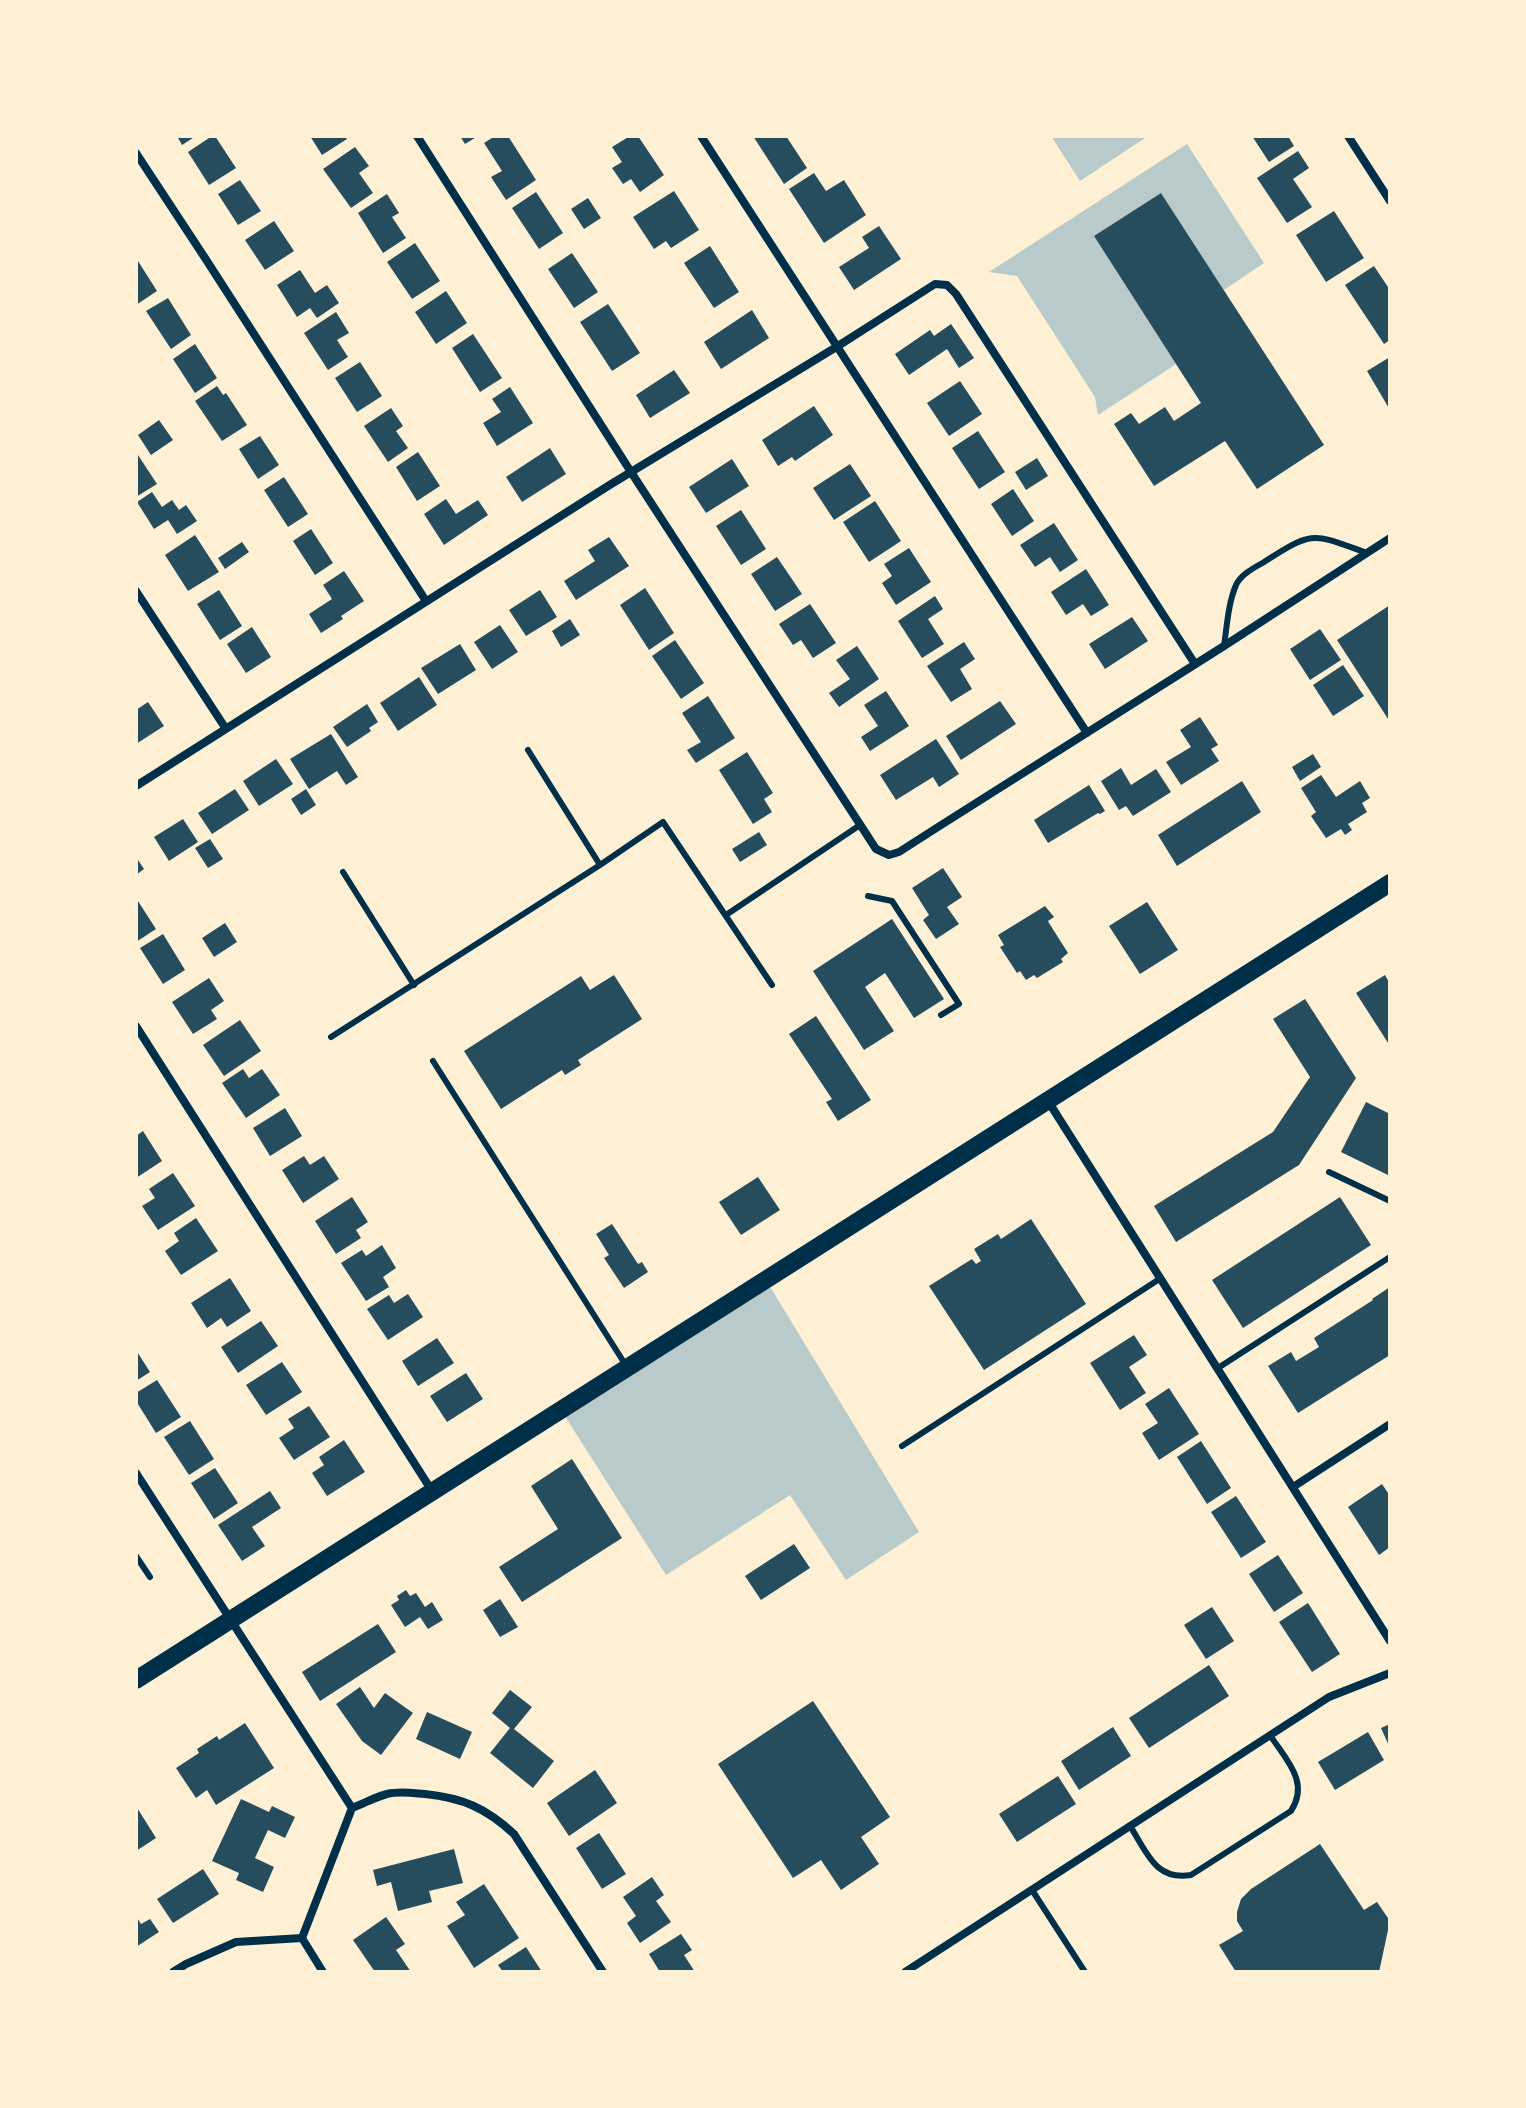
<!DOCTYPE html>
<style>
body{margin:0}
#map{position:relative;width:1526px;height:2108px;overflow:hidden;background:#fdf0d5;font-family:Raleway,sans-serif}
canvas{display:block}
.frame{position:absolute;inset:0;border:138px solid #fdf0d5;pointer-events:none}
</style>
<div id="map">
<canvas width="1526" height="2108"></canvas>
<div class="frame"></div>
</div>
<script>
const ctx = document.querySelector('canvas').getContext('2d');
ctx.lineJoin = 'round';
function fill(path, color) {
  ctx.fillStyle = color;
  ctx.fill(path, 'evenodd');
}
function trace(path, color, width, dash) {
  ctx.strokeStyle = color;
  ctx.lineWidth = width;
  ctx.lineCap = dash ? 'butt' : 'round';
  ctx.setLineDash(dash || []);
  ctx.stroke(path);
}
const green = new Path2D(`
 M1051,136h97l-68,45z
 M1187,144l77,119 -40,27 -63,-97 -67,43 82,128 -78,51 -3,-18 -78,-121 -28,-4z
 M766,1280l153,252 -73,48 -56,-85 -124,80 -105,-165z`);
const building = new Path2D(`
 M177,136h19l-14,9z
 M212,136h3l21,32 -27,17 -21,-33z
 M310,136h35l2,3 -25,16z
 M460,136h18l-13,8z
 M495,136h13l28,44 -30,20 -15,-23 11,-6 -18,-28z
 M630,136h8l26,39 -24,17 -9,-13 -8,5 -11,-16 10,-6 -10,-15z
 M753,136h33l21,32 -23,16z
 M1252,136h36l6,10 -25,16z
 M355,147l14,19 -10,7 14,20 -22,15 -28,-39z
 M1298,151l11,17 -16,11 19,28 -25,16 -30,-45z
 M814,173l12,18 18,-11 22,35 -42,28 -35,-54z
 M240,180l21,31 -23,14 -20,-31z
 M674,191l25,39 -28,18 -5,-7 -12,8 -21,-32z
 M536,192l27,41 -24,16 -27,-41z
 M1161,193l163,252 -67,44 -32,-48 -71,45 -40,-62 17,-11 8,11 26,-17 9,14 27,-18 -107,-167z
 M387,194l12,19 -7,4 14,21 -23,15 -25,-40z
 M588,198l13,20 -17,11 -13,-20z
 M1334,211l30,47 -38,24 -30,-47z
 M274,221l20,30 -29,19 -20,-30z
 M879,226l22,33 -47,31 -15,-23 30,-19 -7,-11z
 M415,243l25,38 -28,18 -25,-37z
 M710,246l29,46 -25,16 -30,-45z
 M572,253l26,39 -24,16 -26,-39z
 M138,261l19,30 -21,14v-42z
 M1374,266l16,24v50l-6,4 -39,-59z
 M300,270l15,23 12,-8 12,18 -22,15 -7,-10 -13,9 -20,-32z
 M446,291l21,32 -31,21 -21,-32z
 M168,298l23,37 -20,14 -25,-38z
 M608,304l32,49 -28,18 -32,-49z
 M752,310l17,28 -48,31 -17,-27z
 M336,312l13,21 -12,7 11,17 -20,13 -24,-37z
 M951,324l23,34 -15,10 -12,-19 -38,26 -14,-21 35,-24 4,6z
 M473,334l29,44 -22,14 -28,-44z
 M195,344l22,34 -22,15 -22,-34z
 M1390,357v53l-23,-39z
 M360,362l22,34 -25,16 -22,-34z
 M674,370l16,23 -40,25 -14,-23z
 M960,381l22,33 -33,22 -22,-33z
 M217,386l6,9 3,-2 21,32 -25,16 -27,-40z
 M510,387l23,36 -36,23 -14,-23 18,-11 -9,-13z
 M814,406l19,29 -38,26 -3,-4 -14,9 -16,-26z
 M391,408l12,18 -7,5 12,17 -20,14 -24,-36z
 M159,420l14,20 -22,15 -13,-20z
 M978,431l27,41 -26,17 -27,-41z
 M260,436l19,29 -21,14 -19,-30z
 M550,448l16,26 -44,28 -16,-25z
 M136,452l21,32 -21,13z
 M418,452l22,34 -23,15 -21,-34z
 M1037,458l11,18 -22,14 -11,-18z
 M732,459l17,27 -43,27 -17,-26z
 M850,464l21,32 -37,24 -21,-32z
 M284,477l24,37 -20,13 -24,-37z
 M1013,489l21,32 -22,15 -21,-32z
 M152,492l10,15 10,-7 7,10 7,-5 11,16 -20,13 -9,-14 -14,9 -17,-27z
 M446,499l10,15 22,-14 10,15 -44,30 -20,-31z
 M875,501l26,40 -32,21 -26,-40z
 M741,510l25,39 -25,16 -25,-39z
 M1054,523l24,37 -18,12 -10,-15 -15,10 -15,-22z
 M311,529l22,34 -18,12 -22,-34z
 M195,535l24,37 -31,19 -23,-36z
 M609,537l20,29 -53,34 -12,-19 31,-20 -7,-11z
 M242,542l7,10 -24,17 -7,-11z
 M909,548l22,34 -35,23 -14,-22 10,-7 -8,-12z
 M777,557l25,37 -27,17 -24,-37z
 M1086,569l23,36 -18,11 -8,-12 -17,11 -15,-23z
 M344,571l20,30 -23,15 2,3 -22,14 -12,-19 23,-15 -9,-14z
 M645,588l29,45 -25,17 -29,-45z
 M219,590l23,36 -22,14 -23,-36z
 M540,590l17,27 -31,19 -17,-26z
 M935,596l8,13 -15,10 16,25 -22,14 -24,-37z
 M810,604l26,39 -23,15 -12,-18 -8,5 -14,-21z
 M1390,605v117l-53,-82z
 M1132,617l16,24 -43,28 -16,-25z
 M570,619l10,16 -19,12 -9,-16z
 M500,625l18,27 -26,17 -18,-27z
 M252,627l19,30 -25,16 -19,-29z
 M1320,629l21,31 -31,20 -20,-31z
 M675,640l29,43 -23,16 -29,-43z
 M964,642l11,17 -15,10 12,20 -21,13 -24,-36z
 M460,644l16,26 -38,24 -17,-26z
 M857,646l22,33 -40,28 -10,-14 21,-14 -14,-19z
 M1343,665l21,31 -31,20 -20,-31z
 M419,677l18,28 -39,26 -18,-28z
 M886,691l23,35 -39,25 -9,-14 17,-11 -14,-21z
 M708,696l27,42 -39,25 -9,-13 14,-8 -19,-29z
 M1000,701l16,23 -55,36 -15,-24z
 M148,702l16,24 -28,18v-34z
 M367,704l11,18 -9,6 2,3 -24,16 -14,-20z
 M1200,717l18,28 -7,4 8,12 -38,24 -15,-23 25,-15 -11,-17z
 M331,734l27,43 -12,8 -9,-14 -28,18 -19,-30z
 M936,739l23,35 -20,13 -6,-10 -37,23 -16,-25z
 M747,752l26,41 -9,6 8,13 -19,12 -34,-54z
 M1313,754l8,13 -21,14 -8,-14z
 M276,759l17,25 -34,22 -16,-25z
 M1121,768l10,17 25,-16 15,23 -38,24 -7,-10 -7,4 -18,-29z
 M1321,775l15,22 24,-16 10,17 -8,5 5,9 -19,12 4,6 -7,5 -4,-6 -15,9 -15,-22 5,-4 -15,-24z
 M1242,781l19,31 -84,54 -19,-31z
 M1089,785l16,26 -5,3 -2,-1 -50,30 -14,-23z
 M235,789l14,21 -37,24 -14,-21z
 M306,789l10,16 -15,10 -10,-16z
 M183,819l15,23 -29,19 -15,-24z
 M759,832l8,13 -27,17 -8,-13z
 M210,839l13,20 -15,9 -13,-20z
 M136,857l8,12 -8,6z
 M943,868l19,29 -15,10 12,17 -23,15 -13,-19 6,-5 -17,-27z
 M136,898l20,31 -20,13z
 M1147,902l31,48 -38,24 -31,-48z
 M1045,906l9,11 -6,4 1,2 19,30 -7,6 2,3 -26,16 -3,-3 -8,5 -6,-9 -3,2 -17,-26 4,-2 -6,-10z
 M892,919l52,80 -30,19 -29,-45 -20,14 29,44 -30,19 -51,-79z
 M225,923l12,19 -23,15 -12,-19z
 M163,934l22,36 -22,14 -23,-36z
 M614,975l28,44 -64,41 3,5 -16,10 -3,-5 -61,39 -37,-58 117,-75 9,14z
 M1385,975l5,9v62l-34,-53z
 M209,978l15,23 -13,9 6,9 -24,15 -21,-32z
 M1305,999l51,79 -57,87 -123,77 -22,-36 119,-74 37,-55 -37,-58z
 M816,1016l55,84 -33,21 -12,-19 6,-3 -43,-65z
 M240,1020l21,31 -37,25 -21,-31z
 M243,1069l6,9 13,-9 18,26 -34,23 -24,-35z
 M1366,1102l24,12v62l-49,-24z
 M285,1108l17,28 -32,20 -17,-28z
 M143,1131l19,30 -26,17v-42z
 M304,1156l6,9 14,-9 15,23 -36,24 -21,-33z
 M173,1173l22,33 -37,24 -16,-24 13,-8 -6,-9z
 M758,1177l22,33 -39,25 -22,-33z
 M352,1197l16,25 -12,8 5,8 -25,16 -21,-33z
 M1340,1197l31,48 -128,83 -31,-48z
 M196,1218l22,33 -37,24 -16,-24 14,-10 -5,-8z
 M1031,1219l55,85 -102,66 -55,-84 43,-27 4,5 5,-3 -7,-12 24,-15 3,5z
 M612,1224l26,40 4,-2 6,10 -24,16 -20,-30 5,-3 -13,-21z
 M382,1245l14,23 -13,9 6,10 -23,14 -25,-38 21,-13 4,6z
 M230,1278l21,33 -24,16 -6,-9 -14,10 -16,-25z
 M1390,1287v68l-92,58 -30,-47 23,-14 5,9 23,-14 -5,-9 59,-38 -1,-1z
 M408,1294l15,23 -35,23 -21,-31 22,-14 5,8z
 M261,1321l17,25 -40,27 -17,-26z
 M1134,1335l13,20 -18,12 17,26 -26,17 -30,-47z
 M437,1338l17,25 -36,23 -16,-25z
 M136,1350l14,22 -14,9z
 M282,1362l20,30 -36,23 -20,-30z
 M466,1373l17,26 -36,23 -17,-26z
 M157,1380l24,37 -25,16 -20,-32v-8z
 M1169,1388l30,46 -40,26 -17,-27 16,-10 -13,-19z
 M309,1406l21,31 -36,23 -15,-22 15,-10 -6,-9z
 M190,1421l24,38 -25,16 -25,-38z
 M344,1440l21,32 -38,24 -15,-23 12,-8 -5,-8z
 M1201,1441l30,47 -24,16 -30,-47z
 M572,1459l50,79 -100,64 -23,-35 59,-38 -27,-43z
 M215,1468l23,35 -24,16 -23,-36z
 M1382,1484l8,12v51l-11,8 -31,-48z
 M270,1491l11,17 -29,19 13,19 -23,15 -24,-36z
 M1236,1496l30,46 -25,16 -30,-46z
 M794,1544l16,24 -49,32 -16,-24z
 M1278,1555l25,38 -29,19 -25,-38z
 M406,1590l4,6 6,-3 9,14 7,-5 11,18 -15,9 -8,-12 -15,10 -14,-22 8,-5 -2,-4z
 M500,1599l18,28 -18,10 -17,-27z
 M1308,1603l32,51 -28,18 -33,-50z
 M1212,1607l22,34 -28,18 -22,-34z
 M378,1624l18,28 -76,49 -18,-29z
 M1209,1665l20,31 -80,52 -20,-30z
 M360,1687l14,21 11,-15 28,20 -32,42 -19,-14 -26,-37z
 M510,1690l22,17 -18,22 40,32 -21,27 -43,-35 20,-25 -18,-15z
 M813,1701l77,116 -29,20 18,27 -38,26 -20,-30 -28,18 -75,-114z
 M427,1712l45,20 -12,27 -44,-20z
 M245,1723l29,45 -58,37 -9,-15 -11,8 -20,-30 23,-15 -2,-4 20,-13 2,4z
 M1390,1724v24l-9,-20z
 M1113,1727l18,29 -52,34 -18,-29z
 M1368,1732l16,28 -49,30 -17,-28z
 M595,1770l22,33 -48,33 -22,-33z
 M1058,1776l18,28 -59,38 -18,-28z
 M241,1799l28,13 3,-6 23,11 -10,21 -17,-8 -13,28 19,9 -11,25 -27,-12 3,-7 -27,-12z
 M136,1806l20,32 -20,13z
 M599,1833l27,41 -24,15 -26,-41z
 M1320,1844l44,66 13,-8 13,19 -11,51h-143l-17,-27 24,-14 -6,-10v-9l4,-13 10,-10z
 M454,1849l9,34 -34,8 3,11 -34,9 -7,-29 -14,4 -4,-16z
 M203,1869l16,25 -46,29 -16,-24z
 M652,1877l12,18 -8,6 15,21 -31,21 -13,-20 9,-7 -13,-19z
 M484,1884l35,54 -45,30 -27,-42 18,-11 -9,-13z
 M136,1916l5,8 9,-5 9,13 -23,15z
 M386,1917l19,27 -9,6 15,22h-36l-22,-32z
 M681,1934l11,16 -8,5 11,17h-35l-11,-18z
 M526,1947l16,25h-39l-5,-7z`);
const service = new Path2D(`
 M1224,646c3,-20 4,-42 12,-61 5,-11 18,-17 28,-23 50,-32 48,-29 103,-9
 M528,750l72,115
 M343,872l71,113
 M868,896l24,5 67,103 -18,11
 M726,915l134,-90
 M331,1037l269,-172 63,-43 109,163
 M433,1061l192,303
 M1329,1172l61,29
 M1218,1368l172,-111
 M902,1446l259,-168
 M136,1556l14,21
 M1130,1826c17,26 25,55 61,49l100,-64c19,-29 -5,-51 -21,-76
 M1032,1890l53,82`);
const minor = new Path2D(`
 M417,136l214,336 245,377 13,6 10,-3 39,-25 286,-181 166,-108
 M701,136l386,597
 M1348,136l42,65
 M136,153l69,105 221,343
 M136,591l90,138
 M136,786l472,-300 230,-140 97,-62 12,1 9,9 239,370
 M136,1026l296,465
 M1048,1101l342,540
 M136,1473l216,335
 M1293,1487l97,-63
 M352,1808c11,-4 23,-11 35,-14 12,-3 25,-1 38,0 38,4 61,14 89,40l89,138
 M302,1938l21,34
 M173,1972l13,-8 50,-22 66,-4 50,-130
 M905,1972l424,-275 61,-24`);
const primary = new Path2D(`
 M136,1680l1254,-797`);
fill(green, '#b9caca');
fill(building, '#264d5e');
trace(service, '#003049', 6);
trace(minor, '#003049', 8);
trace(primary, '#003049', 18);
</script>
